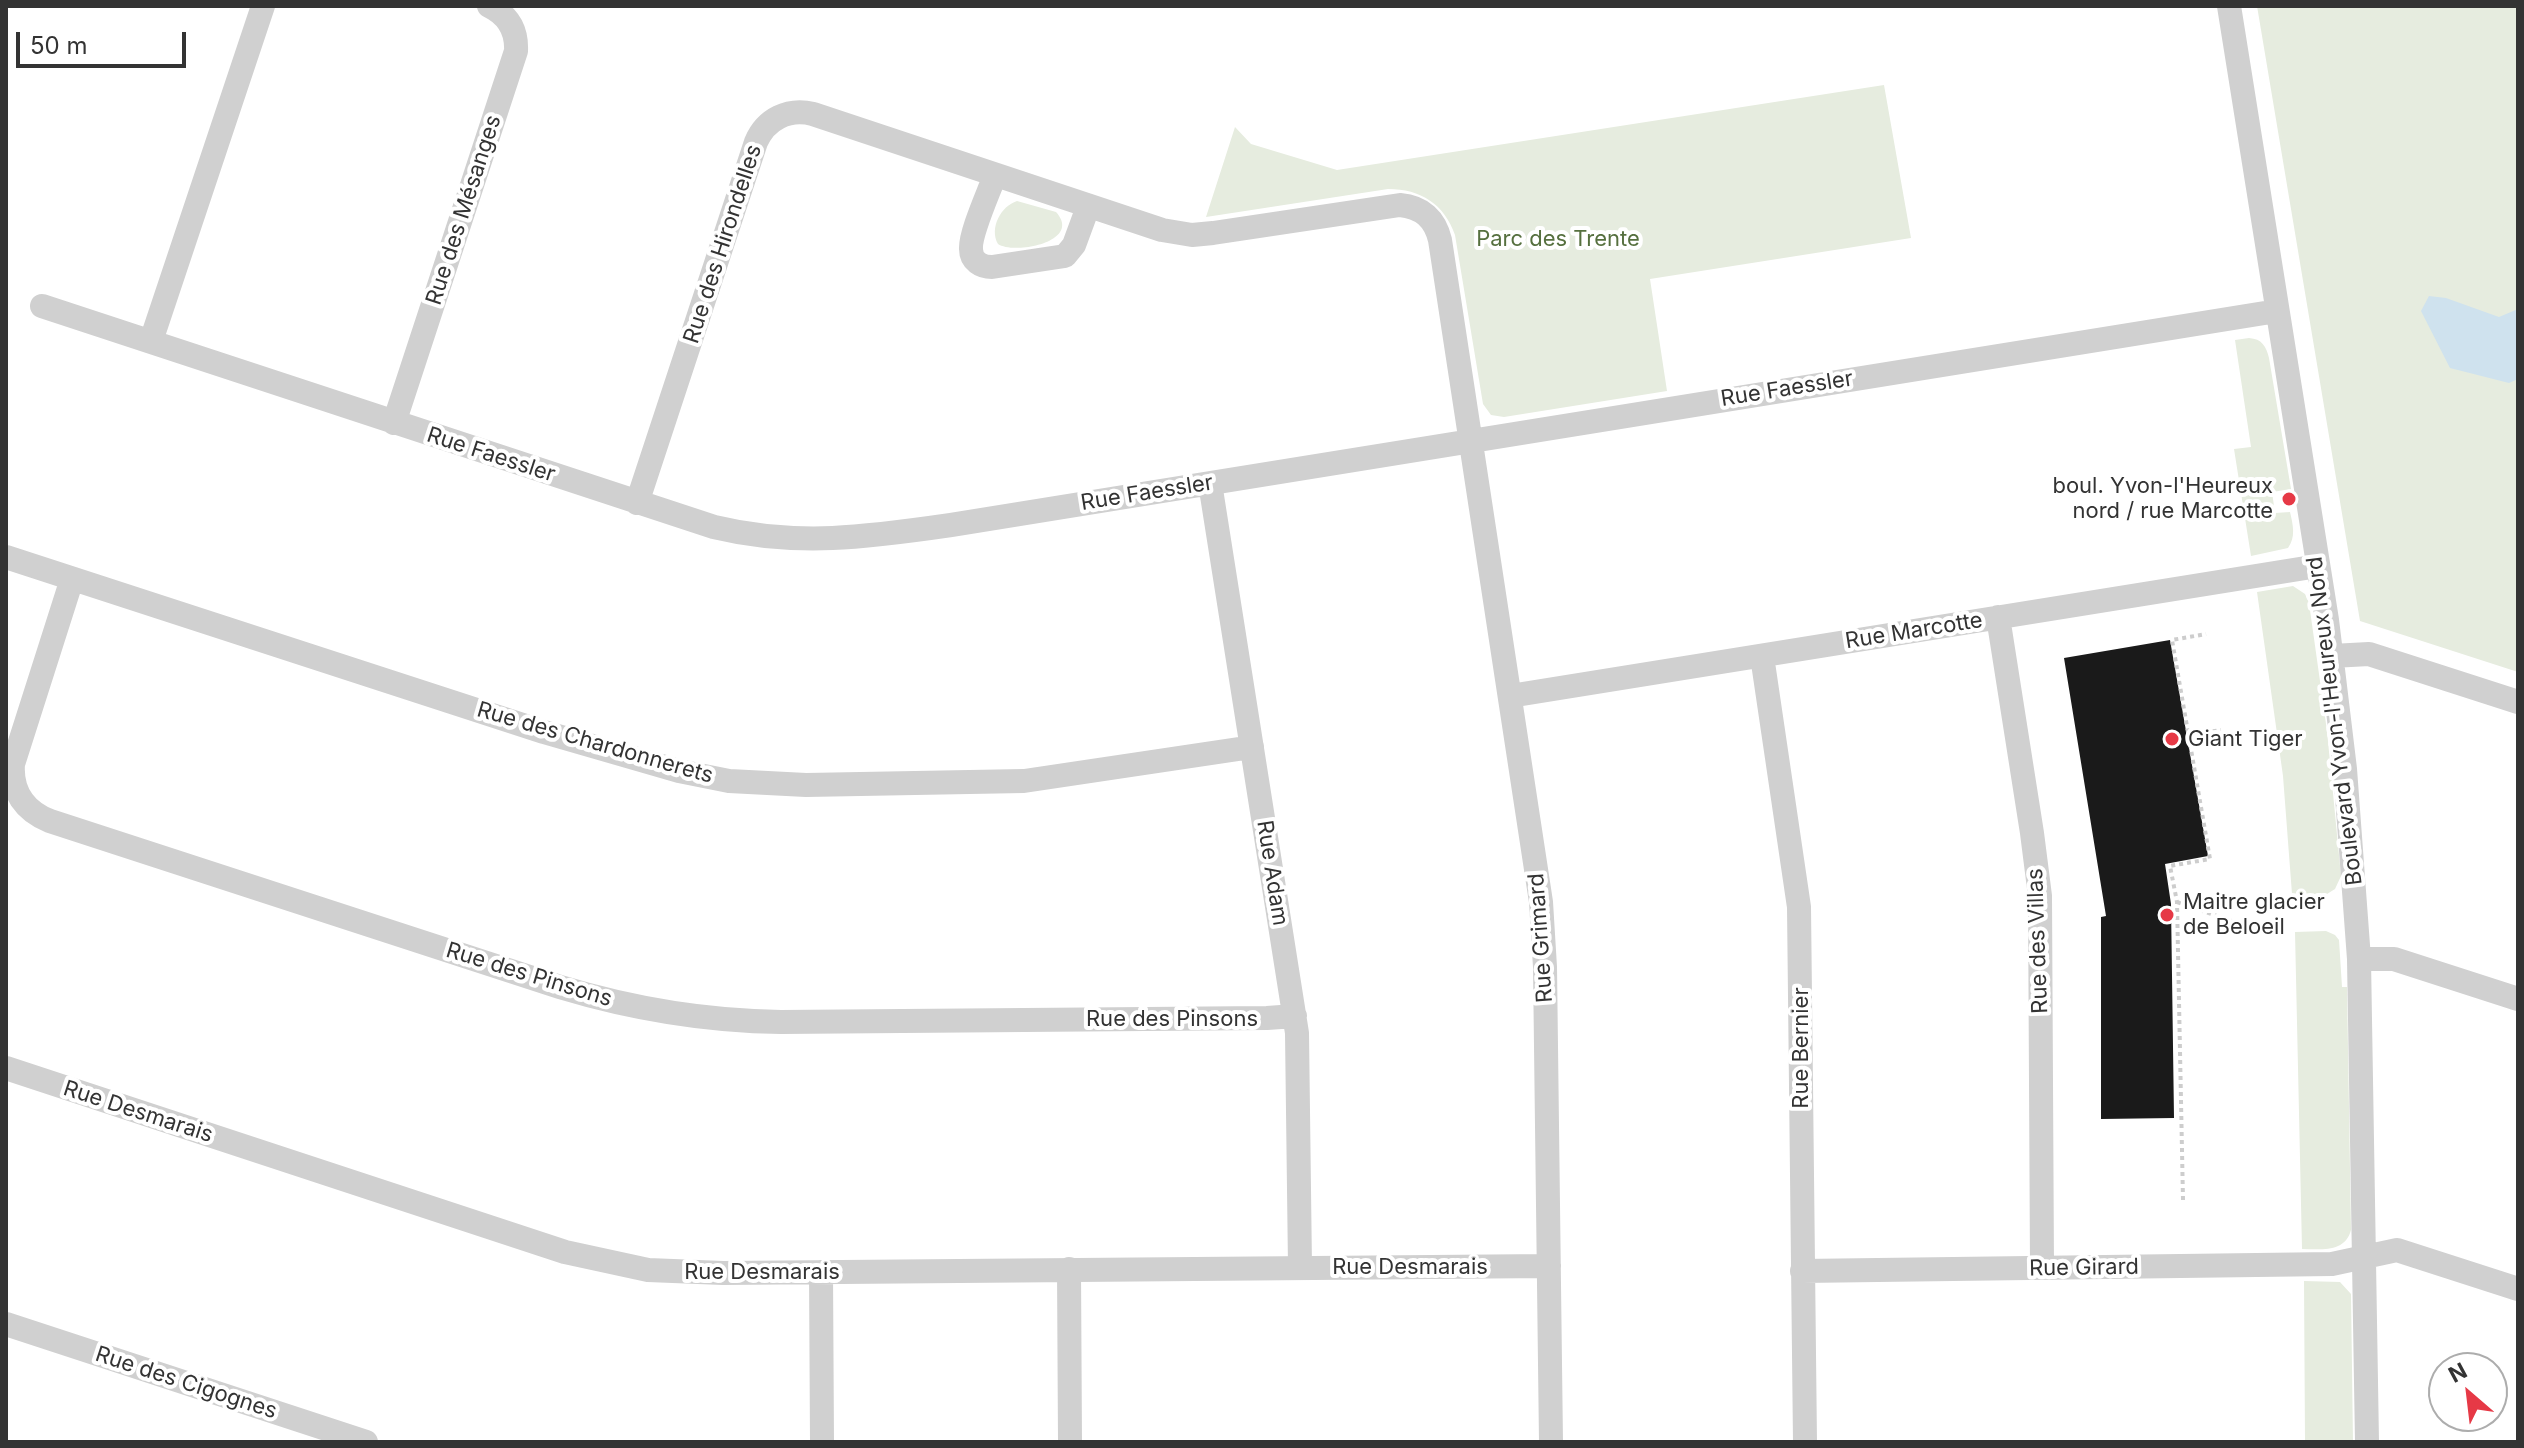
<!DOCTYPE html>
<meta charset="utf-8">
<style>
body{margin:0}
#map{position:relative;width:2524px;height:1448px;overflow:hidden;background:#fff;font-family:Inter,sans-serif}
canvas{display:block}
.frame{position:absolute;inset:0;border:8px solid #333;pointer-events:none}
.north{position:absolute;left:2428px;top:1352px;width:80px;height:80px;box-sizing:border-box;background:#fff;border:2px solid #adadad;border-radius:50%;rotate:332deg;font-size:22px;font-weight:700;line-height:32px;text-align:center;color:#333}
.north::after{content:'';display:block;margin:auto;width:28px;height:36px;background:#e63946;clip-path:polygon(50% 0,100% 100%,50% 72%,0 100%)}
.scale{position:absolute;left:16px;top:32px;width:170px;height:36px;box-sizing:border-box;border:4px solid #333;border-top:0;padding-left:10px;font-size:24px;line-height:28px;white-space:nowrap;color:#333;-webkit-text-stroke:6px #fff;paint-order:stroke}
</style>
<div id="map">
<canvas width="2524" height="1448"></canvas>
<div class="frame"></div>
<div class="north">N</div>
<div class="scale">50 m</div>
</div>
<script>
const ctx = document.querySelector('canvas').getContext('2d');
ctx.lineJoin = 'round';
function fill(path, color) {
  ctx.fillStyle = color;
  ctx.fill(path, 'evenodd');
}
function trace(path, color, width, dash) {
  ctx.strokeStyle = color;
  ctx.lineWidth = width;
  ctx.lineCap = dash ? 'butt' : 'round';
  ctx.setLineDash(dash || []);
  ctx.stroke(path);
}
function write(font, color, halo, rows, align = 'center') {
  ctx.font = font + ' Inter,sans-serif';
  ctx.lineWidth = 8;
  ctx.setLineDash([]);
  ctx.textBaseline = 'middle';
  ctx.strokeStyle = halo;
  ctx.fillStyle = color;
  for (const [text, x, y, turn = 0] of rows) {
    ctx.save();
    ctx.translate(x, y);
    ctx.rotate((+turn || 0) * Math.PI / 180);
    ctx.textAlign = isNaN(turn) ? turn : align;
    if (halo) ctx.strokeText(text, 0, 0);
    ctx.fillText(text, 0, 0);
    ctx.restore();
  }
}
const green = new Path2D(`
 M2257,6h261v666l-158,-51z
 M1884,85l27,153 -261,41 17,112 -163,26 -13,-2 -8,-11 -28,-169c-11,-31 -34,-46 -67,-46l-182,28 29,-90 16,17 86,26z
 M1017,201l39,11c27,30 -42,43 -58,32 -9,-16 3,-38 19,-43z
 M2249,338c13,1 17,8 20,20l22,131 -19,3 3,21 15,-1c3,13 6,25 -2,36l-37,8 -17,-107 17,-2 -16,-107z
 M2293,586l12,8 4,9 18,128 14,145 -6,13 -8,5h-35l-9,-118 -26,-184z
 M2326,931l9,4 4,5 3,47h5l4,243c-6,23 -30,19 -49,19l-7,-317z
 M2304,1281l36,1 11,12 2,148h-48z`);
const water = new Path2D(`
 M2429,296l17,2 53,19 19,-8v70l-9,4 -59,-15 -29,-57z`);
const building = new Path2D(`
 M2170,640l38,216 -43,8 6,40 3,214 -73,1v-202l5,-1 -42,-258z`);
const path = new Path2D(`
 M2189,735l32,-5
 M2177,902l80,28
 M2183,1200l-6,-298 -7,-36 40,-7 -38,-219 34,-6`);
const minor = new Path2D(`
 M2229,6l98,614 18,149 14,190 8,483
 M995,175c-6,17 -25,58 -24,74 0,12 10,18 21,18l73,-11 9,-11 14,-38
 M42,306l672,221c83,20 154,10 237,-2l1326,-214
 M151,341l112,-335
 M394,423l122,-372c1,-21 -8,-36 -27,-45
 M1210,483l87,550 3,234
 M637,503l119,-361c10,-23 32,-34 57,-28l349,116 30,5 21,-2 187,-28c22,2 35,14 40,35l101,662 4,65 6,475
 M6,557l538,175 135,39 50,10 77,4 218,-4 228,-34
 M72,579l-59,185c-2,28 12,47 37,57l510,166c73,22 145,34 221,35l486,-4 28,-2
 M1998,617l34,216 8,63 2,372
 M1762,656l37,251 6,535
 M2332,656l37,-2 149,48
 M1510,696l808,-130
 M2359,959h35l124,40
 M6,1068l559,184 83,18 75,3 826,-7
 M1069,1269l1,173
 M1802,1271l530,-7 65,-14 121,39
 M821,1272l1,170
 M6,1324l360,118`);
const markers = [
 [2289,499,8,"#e63946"],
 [2172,739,8,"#e63946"],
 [2167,915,8,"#e63946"]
];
const streetNames = [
 ["Rue des Mésanges",464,210,-72],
 ["Rue des Hirondelles",723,244,-72],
 ["Rue Faessler",1787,389,-9],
 ["Rue Faessler",491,455,18],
 ["Rue Faessler",1147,493,-9],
 ["Rue Marcotte",1914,631,-9],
 ["Boulevard Yvon-l'Heureux Nord",2335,721,-97],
 ["Rue des Chardonnerets",595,743,16],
 ["Rue Adam",1272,873,81],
 ["Rue Grimard",1541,938,-94],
 ["Rue des Villas",2038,941,-92],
 ["Rue des Pinsons",529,975,17],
 ["Rue des Pinsons",1172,1019],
 ["Rue Bernier",1801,1048,-90],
 ["Rue Desmarais",138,1112,18],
 ["Rue Desmarais",1410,1267],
 ["Rue Girard",2084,1268,-1],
 ["Rue Desmarais",762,1272],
 ["Rue des Cigognes",186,1383,18]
];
const parkNames = [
 ["Parc des Trente",1558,239]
];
const poiNames = [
 ["boul. Yvon-l'Heureux",2273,486,"right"],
 ["nord / rue Marcotte",2273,511,"right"],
 ["Giant Tiger",2188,739],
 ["Maitre glacier",2183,902],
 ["de Beloeil",2183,927]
];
fill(green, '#e6ecdf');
fill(water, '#cfe2ee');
fill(building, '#1a1a1a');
trace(path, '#cdcdcd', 4, [4, 4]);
trace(minor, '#d0d0d0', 24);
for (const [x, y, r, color] of markers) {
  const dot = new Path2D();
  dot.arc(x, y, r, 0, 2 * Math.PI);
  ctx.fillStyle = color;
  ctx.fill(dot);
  trace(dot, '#fff', 3);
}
write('22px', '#333', '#fff', streetNames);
write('22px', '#56703f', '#fff', parkNames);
write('22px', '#333', '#fff', poiNames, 'left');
</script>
